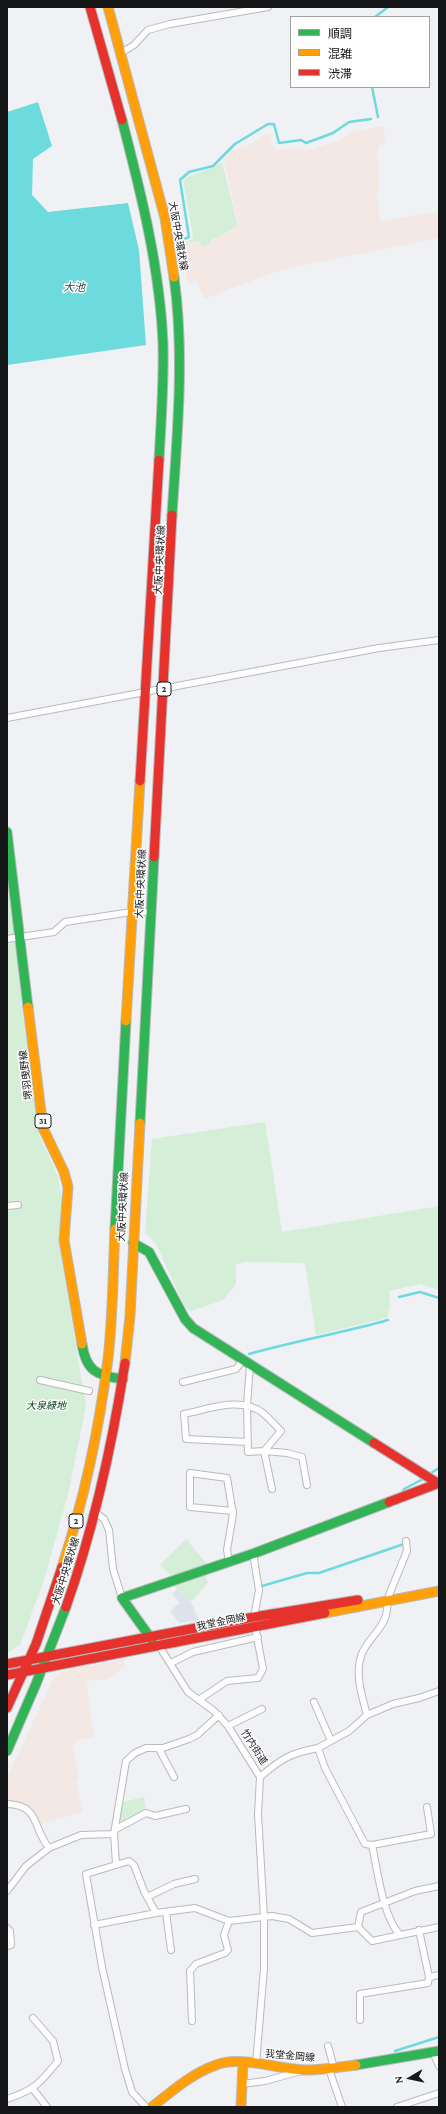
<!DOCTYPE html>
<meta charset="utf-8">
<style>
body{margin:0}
#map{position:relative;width:446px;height:2114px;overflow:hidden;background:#eff1f4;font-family:"Crimson Pro","Noto Sans JP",serif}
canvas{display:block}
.frame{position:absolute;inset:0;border:8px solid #141618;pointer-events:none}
.legend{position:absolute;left:290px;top:16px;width:140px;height:72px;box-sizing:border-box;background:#fefefe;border:1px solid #a0a1a2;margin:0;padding:5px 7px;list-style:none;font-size:12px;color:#141618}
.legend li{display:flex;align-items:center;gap:8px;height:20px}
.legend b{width:20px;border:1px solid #a0a1a2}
.north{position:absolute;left:390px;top:2058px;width:40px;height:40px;-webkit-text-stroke:3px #fefefe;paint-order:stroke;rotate:261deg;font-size:11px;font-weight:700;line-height:16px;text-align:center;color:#141618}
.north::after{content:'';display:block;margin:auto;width:14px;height:18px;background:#141618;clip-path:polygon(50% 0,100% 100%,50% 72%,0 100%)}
</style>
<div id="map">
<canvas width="446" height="2114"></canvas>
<div class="frame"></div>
<ul class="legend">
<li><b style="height:5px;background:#30b455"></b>順調</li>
<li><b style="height:5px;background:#ff9f0a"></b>混雑</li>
<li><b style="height:5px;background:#e5322d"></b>渋滞</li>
</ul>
<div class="north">N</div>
</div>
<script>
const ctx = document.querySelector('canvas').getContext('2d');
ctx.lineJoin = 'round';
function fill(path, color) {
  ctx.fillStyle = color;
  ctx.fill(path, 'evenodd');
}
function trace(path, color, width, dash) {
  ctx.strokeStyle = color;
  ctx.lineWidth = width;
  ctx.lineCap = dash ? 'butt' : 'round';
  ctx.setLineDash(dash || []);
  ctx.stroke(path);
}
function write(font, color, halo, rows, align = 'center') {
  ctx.font = font + ' "Crimson Pro","Noto Sans JP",serif';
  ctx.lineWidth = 3;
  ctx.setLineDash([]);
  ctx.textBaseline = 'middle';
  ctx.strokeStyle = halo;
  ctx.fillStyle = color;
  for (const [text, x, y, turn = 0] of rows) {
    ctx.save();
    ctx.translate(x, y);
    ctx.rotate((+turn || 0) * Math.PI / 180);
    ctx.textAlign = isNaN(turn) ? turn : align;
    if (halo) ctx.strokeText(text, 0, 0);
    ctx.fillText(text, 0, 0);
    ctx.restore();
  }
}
const commercial = new Path2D(`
 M384,126l1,15 -8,7 3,39 -3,7 4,29 5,-3 53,-8v26l-156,31 -79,30 -8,-20 -8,5 -5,-39 14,-4 8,8 7,-8 27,-15 -15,-65 8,-11 15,-3 19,-14 4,1 2,11 5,5 22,-2 7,3 34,-11 12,-8z
 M124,1659l1,7 -16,13 -23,2 8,56 -16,3 -5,6 6,31 -3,5 7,29 -45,14 -11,-20 -6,-3 -14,-1v-23l47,-101 8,-6z`);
const built = new Path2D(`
 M177,1589l14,13 8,18 -20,3 -9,-12 10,-8 -8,-9z`);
const green = new Path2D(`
 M222,162l16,64 -26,14 -7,8 -8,-7 -14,3 8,-4 2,-4 -10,-56c13,-9 27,-9 39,-18z
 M7,863l16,153 16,119 19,41 4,25 -3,43 27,162 -17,84 -24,87 -25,68 -13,8z
 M265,1122l17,110 157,-26v84l-19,-6 -31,7 1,14 -3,13 -71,17 -11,-72 -60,-1 -9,2v20l-13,16 -32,11 -5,-2 -30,-65 -11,-11 7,-94z
 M186,1539l21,25 -35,12 -12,-11z
 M205,1575l3,8 -17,19 -17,-16z
 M144,1797l2,15 -23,11 -3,-3 3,-18z`);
const water = new Path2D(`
 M38,102l14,44 -19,13 -1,36 16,17 80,-9 11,47 7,95 -139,20v-253z`);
const stream = new Path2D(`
 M375,17l13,-10
 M372,87l6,30
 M182,240l7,-3 -9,-57 9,-8 24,-6 22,-22 33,-20h6l5,19 22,-3 5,3 27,-10 16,-11 22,-3
 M399,1297l21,-5 19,6
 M249,1354c46,-13 93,-21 139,-34
 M431,1473l8,-5
 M402,1494l2,-5 19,-10
 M262,1586l45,-13h12l85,-29
 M395,2051l44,-14`);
const street = new Path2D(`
 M121,53l13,-8 14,-15 22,-6 98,-17
 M7,718l372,-70 60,-8
 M7,939l47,-7 11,-10 67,-10h19
 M7,1206l11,-1
 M40,1380l49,11
 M183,1382l53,-13 7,-9
 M248,1442l-62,-3 -2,-25c25,-5 56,-18 79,-1 6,5 12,12 18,18l-17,20 -16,1 -1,-47 3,-41
 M272,1489l-8,-38 23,2 15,4 5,28
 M95,1512l9,7 5,11 4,39 9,29
 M253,1553l6,37 -5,27
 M229,1562l-2,-12 6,-36 -6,-36 -37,-5v34l43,4
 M389,1595l18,-44 -1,-10
 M159,1646l29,46 26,19 14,15 32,51 -2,37 6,103v51l-8,96
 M171,1663l22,-11 65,-15
 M200,1699l27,-18 31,-3 5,-9 -8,-43
 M314,1702l17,39
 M367,1715c-5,-19 -12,-40 -6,-59 7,-21 29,-28 26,-56
 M228,1726l34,-17
 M159,1749l15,28
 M260,1777c21,-18 30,-24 58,-29
 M7,1804c33,1 25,23 42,44
 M116,1829l30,-16 9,3 31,-7
 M372,1845l59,-11 -4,-27
 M116,1864l-2,-30 12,-73 9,-8 11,-5h17l26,-9 8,-4 22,-20
 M7,1891l19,-25 23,-18 32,-13 33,-1
 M147,1897l27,-13 21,-5
 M166,1912l5,38
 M94,1925l62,-12 39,-5 34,13 43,-5 17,3 23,14 46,-6 14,14 67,-14
 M358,1927l3,-15 54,-21 24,-5
 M7,1928l3,3 1,14 -4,1
 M399,1934c-17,-21 -21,-62 -27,-89l-7,-1 -40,-76 -7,-20 31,-17 18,-16 26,-11 26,-6 20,-7
 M429,1977l10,-2
 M360,2020v-26l68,-11 1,-6 -10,-47
 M192,2021l-2,-50 6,-7 29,-11 3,-3 -4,-15 5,-14
 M328,2046l6,22
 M433,2052l6,14
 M329,2069l13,38
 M242,2084l23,-3 36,-10
 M33,2089l14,18
 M7,2099c28,-9 33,-16 51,-38l-5,-20 -20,-23
 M146,2107l-14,-15 -7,-23 -23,-102 -16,-93 43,-13 5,4 10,26 12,22
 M397,2107l42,-14`);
const fast = new Path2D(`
 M122,120c19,73 38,148 41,224 1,39 -2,78 -4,116
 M172,515c5,-79 13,-159 2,-238
 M7,832l21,175
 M140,1123l14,-266
 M115,1229l11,-208
 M133,1243l16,9 36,67 8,9 181,115
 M82,1344c4,27 15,32 41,35
 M152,1640l-30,-42 133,-45 134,-51
 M7,1751l29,-67 30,-77
 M356,2065l83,-14`);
const slow = new Path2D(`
 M108,7l57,211 9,59
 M28,1007l15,121 21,44 4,15 -4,53 18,104
 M126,1021l14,-240
 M125,1363l5,-47 10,-193
 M62,1567c22,-67 37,-138 46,-208 5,-43 5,-87 7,-130
 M325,1613l114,-22
 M152,2107c20,-16 39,-33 64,-42 25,-10 64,5 91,5 17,0 33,-3 49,-5
 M241,2107l2,-45`);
const jam = new Path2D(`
 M90,7l32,113
 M140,781l19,-321
 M154,857l18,-342
 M374,1443l65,41
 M389,1502l50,-19
 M66,1607c28,-79 46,-161 59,-244
 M7,1664l247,-47 104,-17
 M7,1675l318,-62
 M7,1708l29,-64 26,-77`);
const shields = [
 [164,689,14],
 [43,1121,16],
 [76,1521,14]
];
const shieldNames = [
 ["2",164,689],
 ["31",43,1121],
 ["2",76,1521]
];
const streetNames = [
 ["大阪中央環状線",178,236,80],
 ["大阪中央環状線",160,560,-87],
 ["大阪中央環状線",141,884,-87],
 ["堺羽曳野線",26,1075,-97],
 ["大阪中央環状線",123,1207,-87],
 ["大阪中央環状線",66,1571,-73],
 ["我堂金岡線",221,1622,-12],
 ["竹内街道",254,1747,58],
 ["我堂金岡線",290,2056,5]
];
const parkNames = [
 ["大泉緑地",46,1406]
];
const waterNames = [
 ["大池",74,288]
];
fill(commercial, '#f4e8e4');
fill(built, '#dde3eb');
fill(green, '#d4eed8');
fill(water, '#6ddadd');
trace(stream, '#6ddadd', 2.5);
trace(street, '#b8babc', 8);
trace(fast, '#b8babc', 11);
trace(slow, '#b8babc', 11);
trace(jam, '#b8babc', 11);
trace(street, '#fdfdfd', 6);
trace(fast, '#30b455', 9);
trace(slow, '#ff9f0a', 9);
trace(jam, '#e5322d', 9);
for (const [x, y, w] of shields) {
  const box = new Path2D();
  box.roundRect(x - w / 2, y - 7, w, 14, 3);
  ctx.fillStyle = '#fefefe';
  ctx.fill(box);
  trace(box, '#141618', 1);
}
write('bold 9px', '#141618', null, shieldNames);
write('10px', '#141618', '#fefefe', streetNames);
write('italic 10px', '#054015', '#fefefe', parkNames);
write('italic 11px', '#273f40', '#fefefe', waterNames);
</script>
